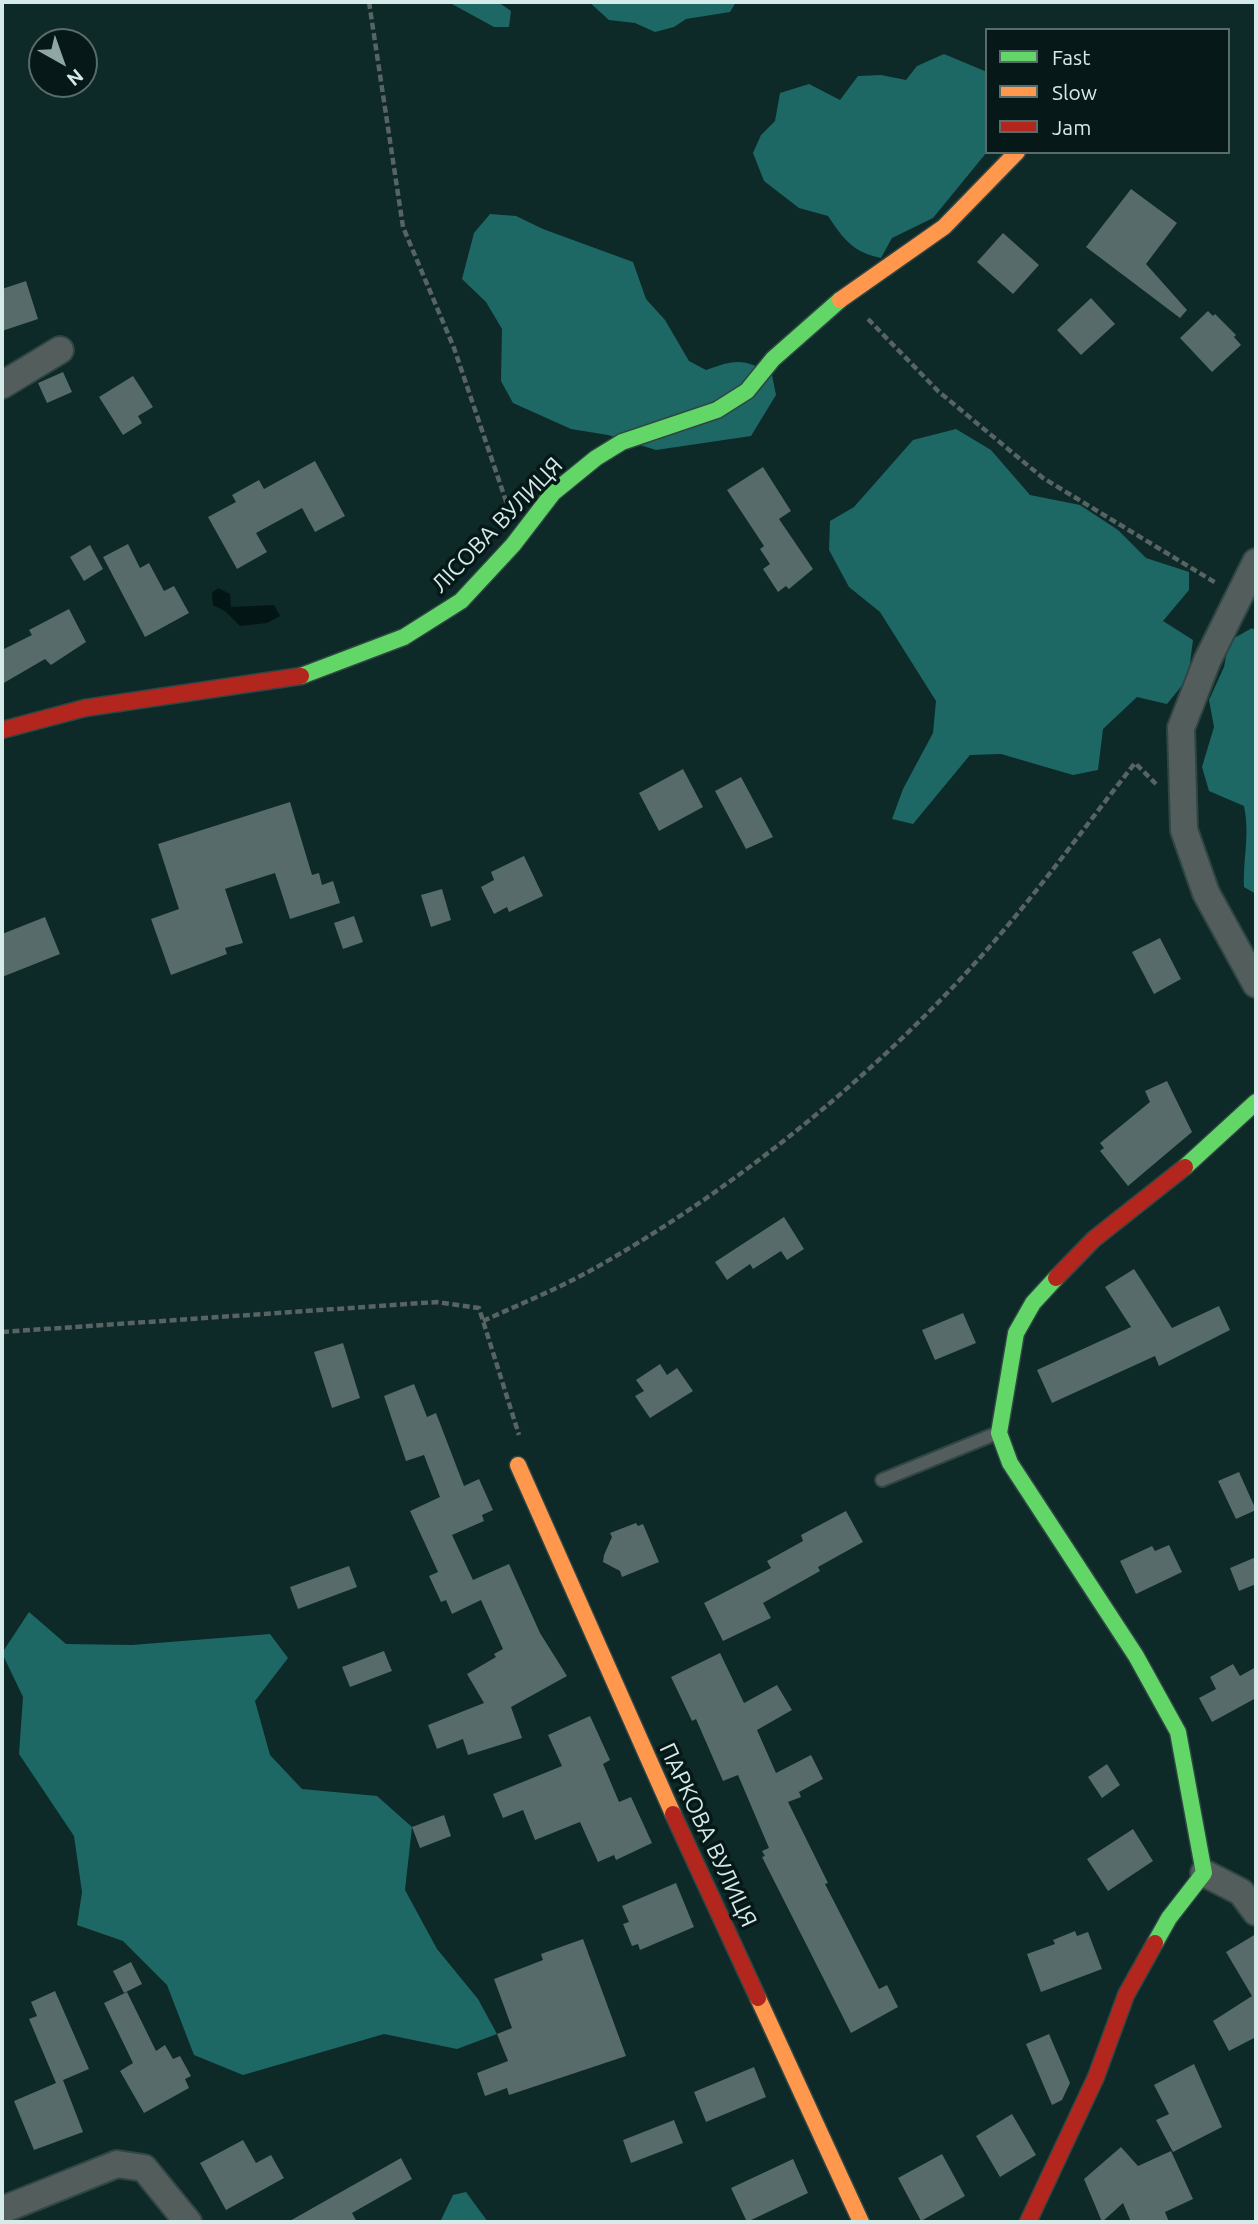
<!DOCTYPE html>
<meta charset="utf-8">
<style>
body{margin:0}
#map{position:relative;width:1258px;height:2224px;overflow:hidden;background:#0d2928;font-family:Ubuntu,sans-serif}
canvas{display:block}
.frame{position:absolute;inset:0;border:4px solid #d4ebe9;pointer-events:none}
.legend{position:absolute;left:985px;top:28px;width:245px;height:126px;box-sizing:border-box;background:#061817;border:2px solid #586c6b;margin:0;padding:9px 12px;list-style:none;font-size:21px;color:#d4ebe9}
.legend li{display:flex;align-items:center;gap:14px;height:35px}
.legend b{width:35px;border:2px solid #586c6b}
.north{position:absolute;left:28px;top:28px;width:70px;height:70px;box-sizing:border-box;background:#061817;border:2px solid #586c6b;border-radius:50%;rotate:140deg;font-size:19px;font-weight:700;line-height:28px;text-align:center;color:#d4ebe9}
.north::after{content:'';display:block;margin:auto;width:24px;height:32px;background:#8ea7a5;clip-path:polygon(50% 0,100% 100%,50% 72%,0 100%)}
</style>
<div id="map">
<canvas width="1258" height="2224"></canvas>
<div class="frame"></div>
<ul class="legend">
<li><b style="height:9px;background:#63d668"></b>Fast</li>
<li><b style="height:9px;background:#ff974d"></b>Slow</li>
<li><b style="height:9px;background:#b3261e"></b>Jam</li>
</ul>
<div class="north">N</div>
</div>
<script>
const ctx = document.querySelector('canvas').getContext('2d');
ctx.lineJoin = 'round';
function fill(path, color) {
  ctx.fillStyle = color;
  ctx.fill(path, 'evenodd');
}
function trace(path, color, width, dash) {
  ctx.strokeStyle = color;
  ctx.lineWidth = width;
  ctx.lineCap = dash ? 'butt' : 'round';
  ctx.setLineDash(dash || []);
  ctx.stroke(path);
}
function write(font, color, halo, rows, align = 'center') {
  ctx.font = font + ' Ubuntu,sans-serif';
  ctx.lineWidth = 7;
  ctx.setLineDash([]);
  ctx.textBaseline = 'middle';
  ctx.strokeStyle = halo;
  ctx.fillStyle = color;
  for (const [text, x, y, turn = 0] of rows) {
    ctx.save();
    ctx.translate(x, y);
    ctx.rotate((+turn || 0) * Math.PI / 180);
    ctx.textAlign = isNaN(turn) ? turn : align;
    if (halo) ctx.strokeText(text, 0, 0);
    ctx.fillText(text, 0, 0);
    ctx.restore();
  }
}
const forest = new Path2D(`
 M454,2h44l13,9 -2,16h-15l-42,-23z
 M589,2h147l-6,10 -44,7 -12,8 -19,5 -20,-9 -26,-3z
 M944,54l43,18v80l-54,66 -41,20 -11,20c-28,-6 -37,-18 -53,-42l-29,-8 -35,-27 -11,-28 8,-18 14,-14 5,-28 29,-9 31,16 18,-24 23,-1 25,5 11,-14z
 M490,214l26,2 27,13 90,33 13,37 19,21 24,41 17,9c30,-11 39,-12 66,5l4,20 -25,41 -95,14 -48,-15 -37,-6 -58,-26 -12,-22 1,-52 -16,-27 -24,-23 12,-46z
 M956,429l35,21 39,45 50,10 38,25 28,28 43,14v18l-26,31 30,19 -5,38 -21,26 -30,-7 -34,32 -5,41 -25,5 -72,-21 -31,1 -57,69 -21,-5 11,-30 30,-56 3,-32 -56,-89 -31,-25 -20,-37 1,-29 24,-14 59,-67z
 M1252,628l4,3v263l-12,-7c-1,-30 6,-51 0,-81l-35,-15 -7,-24 12,-40 -5,-27 15,-33 5,-26z
 M29,1612l37,32 66,1 138,-11 18,24 -33,43 15,54 32,34 75,7 35,31 -7,63 32,59 41,50 19,35 -40,15 -73,-15 -141,41 -49,-20 -27,-70 -44,-44 -46,-16 5,-33 -8,-56 -55,-82 4,-57 -21,-44z
 M466,2192l22,30h-48l13,-27z`);
const water = new Path2D(`
 M218,588l12,6 1,13 43,-2 6,11 -13,7 -27,3 -15,-15 -12,-6 -1,-12z`);
const building = new Path2D(`
 M1131,189l46,34 -31,41 41,46 -7,8 -94,-71z
 M1003,233l36,32 -26,29 -36,-32z
 M26,281l12,38 -36,12v-42z
 M1091,298l24,26 -34,31 -24,-25z
 M1208,311l5,5 2,-2 21,21 -2,2 7,8 -29,27 -32,-34z
 M63,372l9,20 -25,11 -9,-20z
 M133,376l20,31 -15,9 4,7 -19,12 -24,-38z
 M315,461l30,55 -30,16 -13,-24 -46,25 11,19 -30,17 -29,-52 28,-15 -4,-7 27,-15 5,9z
 M763,467l28,44 -12,8 34,50 -24,20 -3,-3 -8,6 -15,-23 7,-5 -10,-15 4,-3 -37,-56z
 M128,544l12,24 9,-5 15,28 10,-5 15,27 -44,24 -42,-80z
 M90,545l13,24 -19,12 -14,-24z
 M69,609l17,33 -35,23 -6,-6 -43,25v-34l30,-15 -3,-5z
 M683,769l20,38 -44,24 -20,-38z
 M741,777l32,60 -27,12 -31,-58z
 M290,802l22,73 7,-2 3,12 11,-4 7,22 -50,16 -15,-46 -50,16 18,54 -18,5 2,6 -56,21 -20,-56 28,-10 -21,-65z
 M524,856l19,40 -34,16 -2,-5 -13,7 -13,-27 13,-7 -3,-8z
 M442,889l9,31 -20,7 -10,-32z
 M354,916l9,26 -20,7 -9,-26z
 M45,917l15,37 -58,23v-43z
 M1160,938l21,41 -27,15 -22,-42z
 M1167,1081l25,51 -64,54 -28,-35 4,-3 -4,-5 50,-41 -5,-11z
 M784,1217l20,32 -17,11 -6,-9 -28,18 -3,-5 -23,16 -12,-18z
 M1134,1269l38,59 47,-22 11,24 -71,36 -4,-10 -103,47 -15,-33 94,-43 -26,-40z
 M963,1313l13,30 -41,17 -13,-30z
 M343,1343l17,55 -28,10 -18,-56z
 M660,1364l7,11 10,-7 16,23 -43,27 -15,-22 9,-5 -8,-11z
 M414,1384l13,33 9,-4 28,73 15,-7 14,31 -11,5 2,6 -32,14 21,45 36,-16 31,69 27,43 -56,31 11,31 -54,17 -5,-16 -26,10 -9,-24 56,-22 -17,-29 29,-17 -2,-3 9,-5 -22,-49 -29,14 -6,-14 -5,2 -12,-26 9,-4 -28,-61 30,-14 -16,-42 -18,6 -22,-65z
 M1239,1472l17,38 -20,9 -18,-38z
 M846,1511l17,31 -45,25 2,4 -57,32 8,15 -48,23 -19,-38 67,-35 -4,-7 36,-20 -2,-6z
 M636,1523l2,3 5,-2 16,38 -37,15 -2,-6 -17,-9 1,-7 8,-18 -2,-4z
 M1169,1545l13,27 -46,22 -16,-33 32,-15 3,5z
 M1256,1557v27l-17,7 -9,-23z
 M349,1566l8,21 -59,22 -8,-22z
 M384,1651l8,20 -42,16 -8,-20z
 M720,1653l24,50 33,-18 15,25 -35,20 19,43 35,-18 12,24 -24,13 2,5 -13,5 40,81 -3,1 54,105 8,-4 11,22 -47,26 -89,-176 3,-1 -3,-5 7,-3 -31,-73 -15,6 -27,-62 -4,2 -21,-44z
 M1233,1664l7,12 16,-9v31l-44,24 -13,-24 17,-9 -6,-12z
 M590,1716l20,44 -7,4 16,38 12,-5 21,46 -36,17 -2,-5 -16,7 -18,-40 -45,18 -12,-30 -20,8 -10,-24 69,-28 -14,-31z
 M1107,1764l13,21 -18,13 -14,-21z
 M444,1815l7,21 -31,12 -8,-21z
 M1133,1829l20,32 -45,30 -21,-32z
 M676,1883l18,44 -54,23 -2,-6 -6,2 -9,-22 6,-2 -7,-16z
 M1075,1931l2,5 11,-4 14,37 -61,23 -14,-38 28,-10 -2,-4z
 M1256,1934v103l-27,14 -16,-30 39,-25 -26,-44z
 M583,1939l43,117 -117,39 -2,-7 -22,8 -8,-23 31,-12 -11,-27 15,-6 -18,-49 49,-19 -2,-6z
 M131,1962l11,22 -18,9 -11,-22z
 M55,1991l34,78 -33,14 -27,-64 8,-3 -6,-14z
 M127,1992l29,59 9,-6 8,14 7,-3 11,20 -6,3 4,9 -45,25 -24,-42 13,-8 -29,-60z
 M1049,2034l21,49 -8,17 -10,5 -26,-61z
 M1194,2064l28,63 -49,25 -17,-32 13,-6 -15,-29z
 M754,2067l12,30 -60,25 -12,-30z
 M63,2080l20,52 -49,18 -20,-49z
 M1012,2114l24,41 -36,22 -24,-41z
 M674,2120l9,23 -52,20 -8,-23z
 M243,2140l13,23 15,-8 13,23 -58,32 -26,-47z
 M1121,2147l17,19 33,-15 22,48 -28,13 4,10h-38l-8,-19 -21,19 -18,-43z
 M942,2154l23,42 -44,25 -23,-43z
 M401,2158l11,21 -60,34 5,9h-69z
 M793,2159l15,34 -61,29 -16,-34z`);
const path = new Path2D(`
 M369,2l34,225 51,121 53,156
 M868,319l70,72 105,87 173,105
 M483,1321c35,-16 72,-31 105,-49 139,-77 283,-193 388,-310 57,-63 107,-133 159,-199l21,21
 M2,1332l435,-30 42,6 40,127`);
const lane = new Path2D(`
 M882,1480l113,-46`);
const street = new Path2D(`
 M2,385l58,-35
 M1256,562l-49,99 -26,67 3,102 22,63 50,91
 M1204,1873l37,19 15,20
 M2,2210l115,-46 27,4 44,54`);
const fast = new Path2D(`
 M301,676l103,-39 57,-36 52,-56 40,-52 43,-35 26,-16 95,-32 30,-19 26,-32 67,-59
 M1185,1167l71,-65
 M1056,1278l-23,25 -17,30 -17,100 11,30 126,193 42,76 26,141 -35,45 -14,25`);
const slow = new Path2D(`
 M840,300l104,-73 73,-75
 M518,1465l155,349
 M758,1998l103,224`);
const jam = new Path2D(`
 M2,730l83,-22 216,-32
 M1056,1278l38,-39 91,-72
 M673,1814l85,184
 M1028,2222l68,-145 30,-82 29,-52`);
const streetNames = [
 ["ЛІСОВА ВУЛИЦЯ",497,525,-46],
 ["ПАРКОВА ВУЛИЦЯ",708,1835,65]
];
fill(forest, '#1d6865');
fill(water, '#031615');
fill(building, '#566b6a');
trace(lane, '#2f4644', 16);
trace(street, '#2f4644', 30);
trace(fast, '#2f4644', 19);
trace(slow, '#2f4644', 19);
trace(jam, '#2f4644', 19);
trace(path, '#576463', 4.5, [7, 3.5]);
trace(lane, '#535d5c', 12);
trace(street, '#535d5c', 26);
trace(fast, '#63d668', 16);
trace(slow, '#ff974d', 16);
trace(jam, '#b3261e', 16);
write('23px', '#d4ebe9', '#061817', streetNames);
</script>
